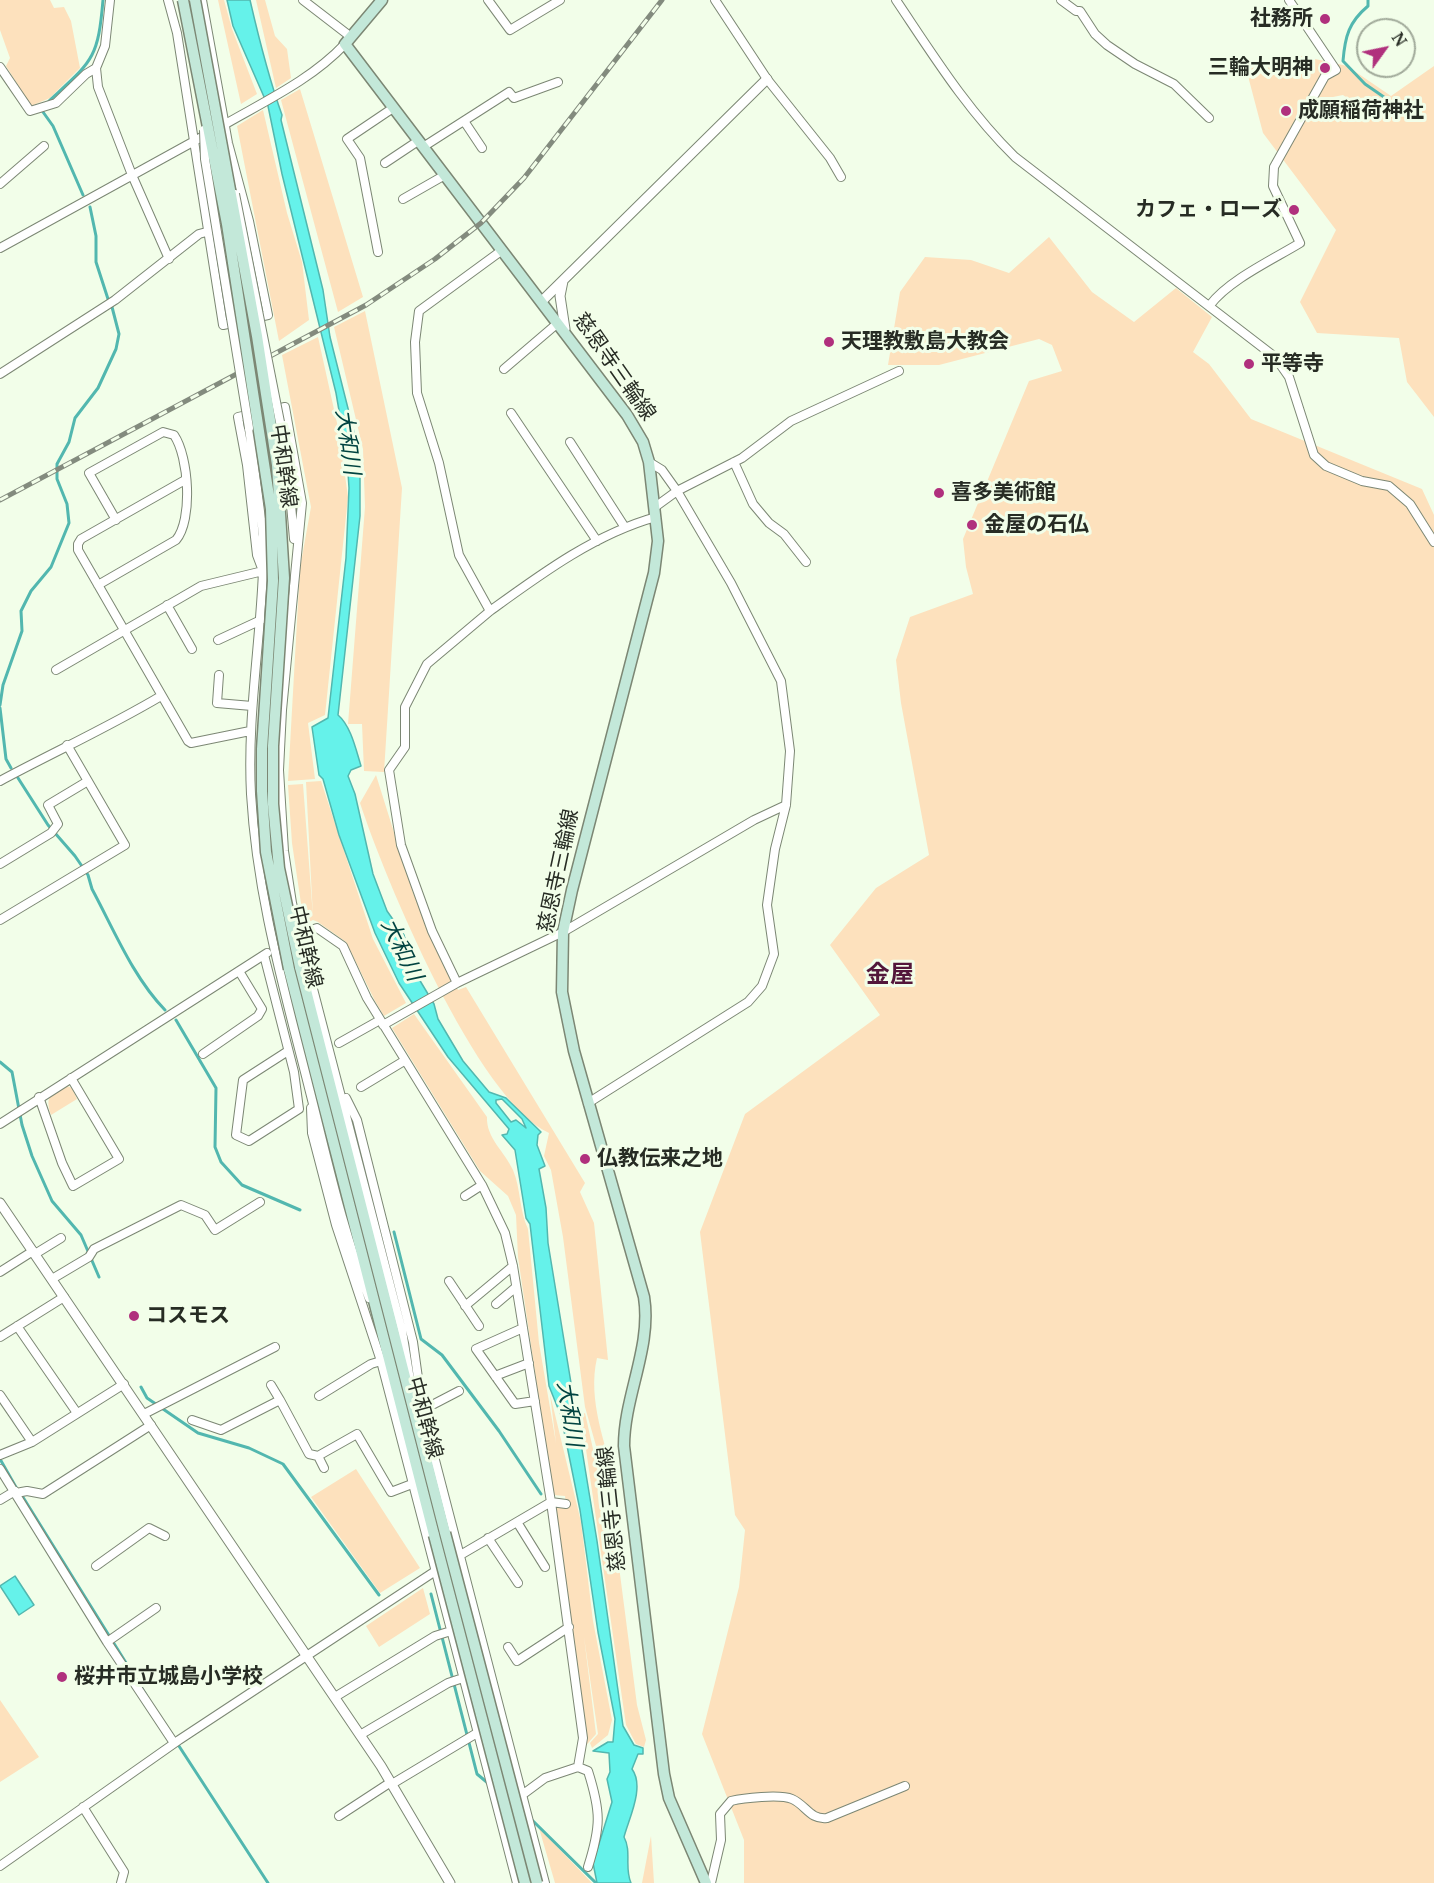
<!DOCTYPE html>
<meta charset="utf-8">
<style>
body{margin:0}
#map{position:relative;width:1434px;height:1883px;overflow:hidden;background:#f2fee9;font-family:"Noto Serif",serif}
canvas{display:block}
.north{position:absolute;left:1356px;top:18px;width:60px;height:60px;box-sizing:border-box;background:#f2fee9;border:2px solid #a1aa9a;border-radius:50%;rotate:57deg;font-size:16px;font-weight:700;line-height:24px;text-align:center;color:#272c24}
.north::after{content:'';display:block;margin:auto;width:21px;height:27px;background:#b0307d;clip-path:polygon(50% 0,100% 100%,50% 72%,0 100%)}
</style>
<div id="map">
<canvas width="1434" height="1883"></canvas>
<div class="north">N</div>
</div>
<script>
const ctx = document.querySelector('canvas').getContext('2d');
ctx.lineJoin = 'round';
function fill(path, color) {
  ctx.fillStyle = color;
  ctx.fill(path, 'evenodd');
}
function trace(path, color, width, dash) {
  ctx.strokeStyle = color;
  ctx.lineWidth = width;
  ctx.lineCap = dash ? 'butt' : 'round';
  ctx.setLineDash(dash || []);
  ctx.stroke(path);
}
function write(font, color, halo, rows, align = 'center') {
  ctx.font = font + ' "Noto Serif","Noto Sans JP",serif';
  ctx.lineWidth = 6;
  ctx.setLineDash([]);
  ctx.textBaseline = 'middle';
  ctx.strokeStyle = halo;
  ctx.fillStyle = color;
  for (const [text, x, y, turn = 0] of rows) {
    ctx.save();
    ctx.translate(x, y);
    ctx.rotate((+turn || 0) * Math.PI / 180);
    ctx.textAlign = isNaN(turn) ? turn : align;
    if (halo) ctx.strokeText(text, 0, 0);
    ctx.fillText(text, 0, 0);
    ctx.restore();
  }
}
const green = new Path2D(`
 M0,0h50l4,8 10,-1 7,14 9,47 -30,30 -19,8 -25,-40 4,-8 -10,-28z
 M218,0h6l8,29 25,65 -16,10z
 M256,0h9l10,36 12,13 4,29 -15,10z
 M1297,55l50,11 44,30 43,-30v351l-27,-35 -8,-44 -82,-5 -17,-31 36,-72 -73,-97 -15,-57 3,-8zM1343,95l8,6 -1,11 -21,-1 -2,-4 1,-9z
 M300,89l63,208 -25,15 -57,-212z
 M263,110l24,103 15,49 7,58 -30,21 -42,-215z
 M1049,237l43,55 42,30 42,-34 36,29 -19,35 16,12 42,55 171,70 12,26v1368h-690v-43l-42,-106 37,-147 6,-57 -10,-15 -35,-283 45,-118 135,-99 -50,-70 46,-57 53,-33 -28,-152 -5,-43 14,-43 63,-23 -7,-27 -3,-28 66,-158 33,-10 -10,-26 -13,-6 -100,26h-51l12,-73 25,-35 46,3 38,13z
 M365,311l37,177 -18,284 -20,-1 -2,-47h-14l17,-217 -2,-58 -29,-122z
 M318,337l21,95 9,65 -23,218 -17,8 7,56 -27,2 12,-213 11,-61 -29,-152z
 M376,775l37,118 45,97 8,-3 119,196 -5,9 14,31 14,137 -11,-2c-10,42 9,87 19,128l-8,2 -23,-81 -22,-170 -12,-67 -7,-14 5,-23c-72,-33 -164,-254 -189,-330z
 M321,781l52,158 33,64 -22,13 -9,-15 -29,-59 -28,-20 -5,-2 -8,4 -2,-7 -11,-74 -4,-58 15,-1 10,133 -7,-135z
 M414,1014l73,103c-1,21 18,35 26,53 8,19 6,40 15,59l11,114 17,100 -6,-49 31,128 12,99 19,99 -4,15 -16,13 -2,-5 8,-9 -14,-97 12,97 -13,15 -29,-248 12,3 -1,-8 -12,-1 -35,-238 -2,-42 -8,-19 -28,-25 -88,-143z
 M65,1085l7,3 5,11 -26,16c-6,-18 -1,-21 14,-30z
 M585,1413l10,45 16,47 26,200 9,35 -2,7 -8,-3 -10,-19 -45,-310z
 M356,1469l64,99 -40,25 -69,-96z
 M423,1588l7,26 -51,33 -13,-21z
 M0,1700l39,57 -39,25z
 M539,1828l53,55h-37z
 M651,1836l3,47h-12z`);
const water = new Path2D(`
 M227,0h23c9,39 18,76 32,115l-1,5 42,170 7,47 30,119v60l-22,199c13,11 18,35 23,51l-10,4 -3,6 7,18 18,80 14,37 17,24 9,34 21,35 4,15 25,42 26,31 17,6 35,34 -3,3 -1,10 8,21 -6,3 7,39 2,35 49,298 26,185 11,19 9,3v6h-5l-6,15c13,18 -3,49 -8,68 8,15 0,30 7,46h-34l-4,-20 19,-61 -5,-23 3,-7 -1,-19 -16,-2 15,-9h5l2,-23 -17,-87 -18,-122 -19,-94 -12,-30 -19,-162 -4,-6 -11,-68 -13,-15 5,-1 2,-5 -61,-72 -49,-74 -24,-50 -36,-98 -16,-56 -4,-4 -7,-48 16,-9 18,-160 3,-70 -2,-31 -11,-64 -54,-219 -14,-68 -35,-80zM502,1099l20,20 4,9 -10,-8 -5,2 -15,-19v-3z
 M15,1576l19,29 -15,10 -19,-29z`);
const stream = new Path2D(`
 M1368,0v6c-19,16 -23,30 -25,55l22,23 29,20
 M49,101c43,-40 49,-41 54,-101
 M43,112l10,14 30,69
 M90,207l6,29v26l12,37
 M0,705l3,-20 19,-54 -1,-20 10,-20 20,-24 18,-44 -2,-19 -10,-25v-15l12,-22 6,-24 23,-30 18,-39 3,-15 -7,-27
 M0,708l6,51 5,9
 M18,778l30,47 27,31 13,19 4,14c22,41 41,88 73,121
 M176,1020l40,68 -1,59 6,15 21,23 58,25
 M0,1062l12,10 10,53 10,31 20,45 29,34 18,42
 M394,1232l27,107 21,16 57,76 42,63
 M141,1387l6,11 51,35 51,15 34,16 96,131
 M0,1459l17,30
 M21,1494l125,201
 M431,1594l46,180 12,10
 M177,1743l91,140
 M531,1819l65,64`);
const minor = new Path2D(`
 M110,0l-5,46 -9,22 2,19 34,88 37,84
 M168,0l9,33 46,292 45,-10 -19,-94 -21,-78 -26,-143
 M303,0l48,37
 M488,0l22,30 50,-30
 M715,0l52,79 63,79 11,19
 M896,0c37,55 71,110 119,157l260,200 14,20 25,78 12,11 36,15 27,5 21,18 24,38
 M1061,0l15,11h4l15,23 12,11 28,19 39,20 35,34
 M0,67l30,44 26,-8 30,-29 10,-6
 M464,121l18,27
 M222,126c43,-25 89,-46 123,-82
 M423,147l86,-55 5,6 44,-16
 M385,163l33,-22
 M0,184l44,-38
 M403,199l42,-24
 M0,248l209,-115
 M501,251l-82,60 -4,31 2,51 22,70 20,92 31,56c51,-37 105,-77 166,-94
 M378,252l-18,-94 -13,-19 46,-31
 M1210,305c19,-25 62,-45 90,-62l-27,-57 1,-19 51,-91 11,-6 -47,-70
 M504,369l55,-47
 M0,374l115,-74 84,-66 33,-9
 M271,410l14,-3 17,96 -20,207 -3,60 5,81 8,52 21,86 89,342 8,49
 M511,413l86,128
 M251,414l-13,3 9,48 10,90 6,16c-3,75 -16,148 -12,223 6,103 33,194 58,294 18,70 33,142 60,210
 M280,422l7,37 7,80
 M570,442l54,84
 M734,462l19,42 16,19 15,11 22,28
 M185,480l-104,59 -3,5v6l110,191 3,2 59,-12
 M655,507l22,-16 65,-33 49,-37 108,-50
 M98,585l78,-45c17,-20 13,-83 -2,-105l-11,-3 -74,41 27,47
 M167,605l25,44
 M218,640l43,-20
 M56,670l145,-84 62,-15v-37l-14,-106
 M219,675l-2,28 35,3
 M0,781c54,-29 109,-54 161,-85
 M0,864l51,-31 7,-9 -10,-19 40,-24
 M0,920l125,-75 -58,-100
 M300,933l17,-5 26,18 24,52 115,187 23,48 8,33 38,236 32,236 -5,29 -33,11 -23,17
 M264,955l30,117 5,37 -50,32 -13,-6 7,-55 45,-29
 M457,983l-25,-52 -31,-86 -12,-75 16,-23v-40l22,-43 63,-53
 M383,1025l74,-42 106,-51 191,-112 32,-15
 M339,1043l41,-23
 M203,1054l55,-38 4,-7 -23,-38
 M361,1087l43,-26
 M39,1097l23,66 11,23 46,-27 -48,-81
 M346,1098l11,22 56,222 10,72 122,469
 M588,1103l160,-101 14,-16 12,-32 -7,-49 8,-56 11,-44 4,-54 -9,-70 -50,-98 -54,-92 -15,-21 -13,-8
 M311,1108l1,25 24,92 45,136 136,522
 M0,1124l267,-171
 M465,1196l17,-11
 M35,1254l26,-16
 M0,1272l33,-21
 M52,1279l37,-22 5,-8 87,-44 24,10 10,15 45,-28
 M449,1281l30,45
 M496,1304l20,-17
 M465,1306l48,-40
 M17,1326l60,87
 M523,1328l-47,21 39,55 20,-3
 M0,1337l64,-40
 M495,1376l34,-13
 M271,1385l9,15
 M0,1395l32,47
 M319,1396l52,-32 10,-3
 M422,1407l12,-3 25,-13
 M144,1414l131,-67
 M192,1420l29,10 59,-30 29,54 9,2 39,-22 34,58 21,-8
 M0,1455l32,-13 92,-58
 M318,1456l6,12
 M0,1469l107,173 67,101
 M16,1493l11,-2 16,3 108,-69
 M0,1500l15,-9
 M517,1522l28,45
 M488,1538l30,45
 M457,1557l94,-55 15,2
 M96,1566l53,-38 16,8
 M107,1642l49,-34
 M508,1647l9,14 52,-34
 M335,1697l100,-61 16,-5
 M360,1735l88,-52 15,-5
 M578,1767l10,4c13,41 13,55 0,96
 M392,1784l85,-51
 M83,1807l41,65 -3,11
 M339,1816l52,-34
 M0,1866l179,-126 261,-172
 M711,1883l10,-43 -1,-26 11,-13c12,-3 49,-7 61,-2 14,6 18,21 35,19l78,-32`);
const tertiary = new Path2D(`
 M563,281l-3,15 5,33
 M542,301l225,-222
 M0,1203l381,563 69,117`);
const secondary = new Path2D(`
 M382,0l-37,44 282,371 16,27 6,20 9,79 -4,32 -82,317 -9,42 -1,60 12,59 70,246c8,50 -20,99 -20,149l40,328 5,24 37,85
 M300,967l145,566
 M289,969l145,566`);
const rail = new Path2D(`
 M0,500l366,-195 69,-46 46,-36 43,-45 138,-178`);
const minorBridge = new Path2D(`
 M204,130l1,29 44,269
 M235,194l45,228`);
const secondaryBridge = new Path2D(`
 M183,0l44,224 44,285 2,72 -11,168v42l4,61 23,117
 M195,0l62,336 20,129 7,113 -11,168v58l6,64 21,99
 M445,1533l92,350
 M434,1535l91,348`);
const markers = [
 [1325,19,6,"#b0307d"],
 [1325,68,6,"#b0307d"],
 [1286,111,6,"#b0307d"],
 [1294,210,6,"#b0307d"],
 [829,342,6,"#b0307d"],
 [1249,364,6,"#b0307d"],
 [939,493,6,"#b0307d"],
 [972,525,6,"#b0307d"],
 [585,1159,6,"#b0307d"],
 [134,1316,6,"#b0307d"],
 [62,1677,6,"#b0307d"]
];
const poiNames = [
 ["社務所",1313,19,"right"],
 ["三輪大明神",1313,68,"right"],
 ["成願稲荷神社",1298,111],
 ["カフェ・ローズ",1282,210,"right"],
 ["天理教敷島大教会",841,342],
 ["平等寺",1261,364],
 ["喜多美術館",951,493],
 ["金屋の石仏",984,525],
 ["仏教伝来之地",597,1159],
 ["コスモス",146,1316],
 ["桜井市立城島小学校",74,1677]
];
const streetNames = [
 ["慈恩寺三輪線",614,367,55],
 ["中和幹線",283,466,82],
 ["慈恩寺三輪線",559,871,-78],
 ["中和幹線",305,947,77],
 ["中和幹線",424,1418,75],
 ["慈恩寺三輪線",612,1509,-96]
];
const waterNames = [
 ["大和川",347,442,82],
 ["大和川",401,950,64],
 ["大和川",569,1414,81]
];
const quarterNames = [
 ["金屋",890,975]
];
fill(green, '#fde1bd');
fill(water, '#65f2ea');
trace(water, '#52b7af', 1.5);
trace(stream, '#52b7af', 3);
trace(minor, '#7c8774', 10);
trace(tertiary, '#7c8774', 11);
trace(secondary, '#7c8774', 13);
trace(minor, '#fff', 8);
trace(tertiary, '#fff', 9);
trace(secondary, '#c3e8d9', 10);
trace(rail, '#838b7e', 5);
trace(rail, '#f2fee9', 3, [9]);
trace(minorBridge, '#7c8774', 10, []);
trace(secondaryBridge, '#7c8774', 13, []);
trace(minorBridge, '#fff', 8);
trace(secondaryBridge, '#c3e8d9', 10);
for (const [x, y, r, color] of markers) {
  const dot = new Path2D();
  dot.arc(x, y, r, 0, 2 * Math.PI);
  ctx.fillStyle = color;
  ctx.fill(dot);
  trace(dot, '#f2fee9', 2);
}
write('bold 21px', '#272c24', '#f2fee9', poiNames, 'left');
write('21px', '#272c24', '#f2fee9', streetNames);
write('italic 22px', '#004340', '#f2fee9', waterNames);
write('bold 24px', '#53163a', '#f2fee9', quarterNames);
</script>
